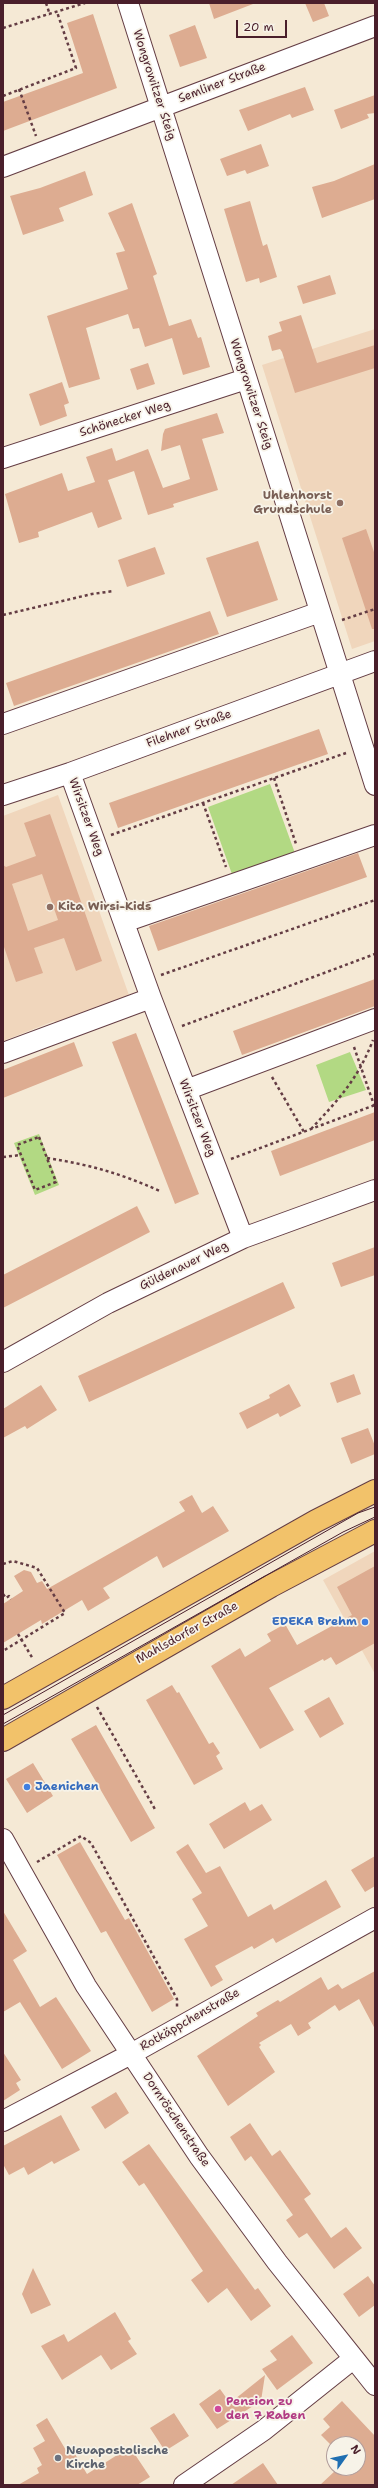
<!DOCTYPE html>
<meta charset="utf-8">
<style>
body{margin:0}
#map{position:relative;width:378px;height:2488px;overflow:hidden;background:#f5e9d5;font-family:"Shantell Sans",sans-serif}
canvas{display:block}
.frame{position:absolute;inset:0;border:4px solid #4a1f2b;pointer-events:none}
.north{position:absolute;left:326px;top:2436px;width:40px;height:40px;box-sizing:border-box;background:#f7f3e8;border:1px solid #b29e9c;border-radius:50%;rotate:57deg;font-size:11px;font-weight:700;line-height:16px;text-align:center;color:#4a1f2b}
.north::after{content:'';display:block;margin:auto;width:14px;height:18px;background:#1f6fb2;clip-path:polygon(50% 0,100% 100%,50% 72%,0 100%)}
.scale{position:absolute;left:236px;top:20px;width:51px;height:18px;box-sizing:border-box;border:2px solid #4a1f2b;border-top:0;padding-left:5px;font-size:12px;line-height:14px;white-space:nowrap;color:#4a1f2b;-webkit-text-stroke:3px #f7f3e8;paint-order:stroke}
</style>
<div id="map">
<canvas width="378" height="2488"></canvas>
<div class="frame"></div>
<div class="north">N</div>
<div class="scale">20 m</div>
</div>
<script>
const ctx = document.querySelector('canvas').getContext('2d');
ctx.lineJoin = 'round';
function fill(path, color) {
  ctx.fillStyle = color;
  ctx.fill(path, 'evenodd');
}
function trace(path, color, width, dash) {
  ctx.strokeStyle = color;
  ctx.lineWidth = width;
  ctx.lineCap = dash ? 'butt' : 'round';
  ctx.setLineDash(dash || []);
  ctx.stroke(path);
}
function write(font, color, halo, rows, align = 'center') {
  ctx.font = font + ' "Shantell Sans",sans-serif';
  ctx.lineWidth = 3.5;
  ctx.setLineDash([]);
  ctx.textBaseline = 'middle';
  ctx.strokeStyle = halo;
  ctx.fillStyle = color;
  for (const [text, x, y, turn = 0] of rows) {
    ctx.save();
    ctx.translate(x, y);
    ctx.rotate((+turn || 0) * Math.PI / 180);
    ctx.textAlign = isNaN(turn) ? turn : align;
    if (halo) ctx.strokeText(text, 0, 0);
    ctx.fillText(text, 0, 0);
    ctx.restore();
  }
}
const built = new Path2D(`
 M375,329v312l-23,8 -90,-284z
 M58,795l72,203 -69,27 -7,-4 -51,20v-225z
 M375,1551v123l-52,-94z`);
const green = new Path2D(`
 M270,784l26,72 -63,21 -25,-70z
 M350,1052l16,38 -37,12 -13,-37z
 M39,1134l20,51 -24,10 -21,-52z`);
const building = new Path2D(`
 M209,3h44v1l-39,15z
 M305,3h19l5,13 -16,6z
 M93,14l24,74 -114,43v-29l80,-29 -16,-50z
 M195,25l12,33 -27,9 -11,-32z
 M305,87l9,23 -22,8 -2,-4 -42,17 -9,-21z
 M375,95v18l-8,1 2,4 -28,11 -7,-19z
 M261,144l8,22 -22,8 -2,-4 -18,6 -7,-17z
 M375,164v35l-53,19 -10,-31 22,-6z
 M85,171l8,24 -34,13 5,13 -41,14 -13,-39 30,-8z
 M250,201l13,45 4,-2 10,33 -17,6 -1,-5 -13,4 -22,-73z
 M132,203l25,71 -4,2 16,50 22,-7 7,19 3,-1 9,30 -27,8 -11,-37 -27,9 -6,-19 -6,1 -5,-15 -42,14 14,51 -31,9 -22,-72 81,-27 -12,-36 9,-2 -17,-38z
 M330,275l6,19 -33,10 -6,-18z
 M301,315l16,48 58,-18v23l-80,25 -13,-41 -2,-3 -8,2 -4,-15 14,-5 -3,-9z
 M148,363l7,21 -18,6 -7,-21z
 M62,382l7,21 -5,2 3,11 -27,10 -11,-32z
 M217,413l7,20 -22,6 16,51 -45,14 1,3 -26,8 -14,-44 -26,9 14,39 -24,9 -6,-16 -54,20 1,5 -20,6 -14,-49 57,-21 6,18 27,-9 -9,-25 26,-9 4,13 32,-12 15,39 27,-9 -10,-34 -19,6 2,-17 2,-5z
 M366,529l9,26v74h-3l-30,-91z
 M258,541l20,59 -51,17 -21,-59z
 M155,547l10,27 -38,13 -9,-27z
 M210,611l9,23 -205,72 -8,-23z
 M319,729l9,25 -210,74 -9,-25z
 M50,814l52,147 -26,10 -12,-33 -30,10 9,25 -27,9 -13,-38v-79l3,2 30,-11 -12,-33zM42,874l16,46 -30,11 -16,-47z
 M358,853l9,24 -209,74 -9,-25z
 M375,979v27l-133,49 -9,-24z
 M136,1033l63,161 -24,10 -63,-162z
 M74,1042l9,24 -80,32v-28z
 M375,1112v28l-95,36 -9,-25z
 M137,1206l13,26 -147,76v-33z
 M375,1247v28l-34,12 -9,-24z
 M283,1282l12,26 -206,94 -11,-26z
 M354,1374l7,20 -24,9 -7,-20z
 M289,1384l12,22 -21,11 -2,-4 -31,16 -8,-16 31,-15 -1,-3z
 M41,1385l16,25 -30,19 -2,-3 -22,12v-29z
 M368,1428l7,18v8l-24,10 -10,-26z
 M192,1495l10,18 11,-7 16,25 -66,37 -6,-12 -54,32 7,10 -22,13 -6,-11 -40,24 -1,-4 -38,23v-39l20,-13 -9,-15 10,-6 7,2 6,11 5,-2 5,8 138,-78 -6,-9z
 M375,1566v77l-39,22 -5,-8 -7,4 -1,-2 -54,29 25,42 -34,19 -49,-83 29,-18 5,9 26,-16 -4,-7 18,-10 12,21 55,-30 -15,-28z
 M172,1685l5,8 2,-1 30,52 4,-2 7,11 -4,3 7,13 -29,16 -48,-85z
 M329,1697l15,27 -24,14 -16,-27z
 M96,1725l59,103 -24,14 -60,-103z
 M33,1763l20,33 -26,17 -21,-34z
 M245,1802l5,9 12,-7 10,16 -48,29 -15,-25z
 M80,1842l45,78 4,-2 45,81 -22,13 -46,-81 -5,2 -44,-78z
 M188,1844l18,29 14,-7 28,51 23,-13 3,6 52,-30 15,27 -65,36 -3,-5 -19,11 -2,-3 -37,20 8,14 -12,7 -27,-48 24,-13 -16,-27 10,-6 -26,-41z
 M375,1856v30l-10,6 -14,-22z
 M3,1911l24,40 -14,9 27,47 16,-10 35,54 -29,18 -42,-67 -17,10z
 M375,1971v58l-16,-30 -20,12 -4,-6 -27,18 3,5 -13,8 -7,-12 -32,19 2,2 -2,2 16,25 -47,34 -31,-50 61,-40 -2,-3 22,-13 2,2 41,-25 7,13 10,-6 4,5z
 M3,2052l18,28 -5,3 4,7 -17,11z
 M116,2092l13,21 -24,16 -14,-22z
 M61,2115l19,35 -26,14 -2,-3 -24,14 -4,-8 -15,8 -6,-11v-18z
 M250,2123l22,33 8,-6 31,44 -7,5 27,39 15,-11 16,21 -28,21 -27,-36 -8,5 -13,-18 7,-5 -42,-59 -6,5 -15,-24z
 M149,2144l106,146 3,-2 13,18 -20,15 -24,-33 -19,15 -17,-23 12,-9 -59,-88 -5,3 -17,-24z
 M33,2268l18,37 -20,9 -9,-20z
 M368,2276l7,10v19l-16,12 -16,-23z
 M115,2312l16,27 -3,2 9,13 -26,16 -10,-15 -39,25 -21,-34 23,-12 4,8z
 M292,2335l21,28 -36,27 -15,-21 15,-9 -7,-9z
 M265,2375l-4,26 -44,28 -18,-25 21,-15 10,14z
 M342,2401l33,35v49h-55l16,-15 -6,-6 4,-4v8h24v-24h-24v4l-13,-13 9,-8 -7,-8z
 M174,2413l15,23 -24,15 -15,-23z
 M47,2418l20,34 5,-3 15,25 43,-27 20,30 -13,8h-119l21,-12 -2,-5 5,-3 -9,-17 12,-7 -9,-16z
 M263,2463l15,22h-47z`);
const path = new Path2D(`
 M46,3l4,12
 M3,28l82,-25
 M19,89l17,47
 M3,96l73,-28 -19,-56
 M3,615l89,-21 22,-3
 M342,620l33,-11
 M274,778l22,66
 M203,803l23,64
 M111,835l235,-82
 M161,975l214,-75
 M182,1026l193,-72
 M354,1047l20,58
 M272,1077l32,55
 M311,1129c28,-30 47,-50 62,-89
 M39,1137l17,45 -21,8 -18,-45z
 M3,1157l18,-2
 M47,1158c44,7 72,15 113,33
 M231,1159l144,-54
 M3,1564l10,-3 24,7 28,45 -62,38
 M3,1594l3,4 3,-2 2,3
 M18,1634l15,25
 M97,1707l59,104
 M37,1862l44,-26 10,7 86,156v10`);
const minor = new Path2D(`
 M128,3l247,782
 M3,167l372,-141
 M3,458l243,-79
 M3,724l317,-112
 M70,773l81,225 92,240
 M3,795l67,-22 305,-112
 M124,922l251,-87
 M3,1053l148,-55
 M186,1090l189,-71
 M3,1362l105,-59 135,-65 132,-48
 M3,1839l83,147 113,170 78,106 98,123
 M3,2121l128,-67 244,-136
 M184,2485l80,-55 89,-71`);
const major = new Path2D(`
 M3,1698l313,-177 59,-30
 M3,1740l268,-154 104,-55`);
const tram = new Path2D(`
 M3,1715l355,-202 17,-6
 M3,1724l340,-192 32,-15`);
const markers = [
 [340,503,4,"#8d6e63"],
 [50,907,4,"#8d6e63"],
 [365,1622,4,"#3f7fe0"],
 [27,1787,4,"#3f7fe0"],
 [218,2409,4,"#d1479c"],
 [58,2458,4,"#6b7280"]
];
const streetNames = [
 ["Semliner Straße",222,83,-21],
 ["Wongrowitzer Steig",154,85,72],
 ["Wongrowitzer Steig",251,394,72],
 ["Schönecker Weg",125,419,-18],
 ["Filehner Straße",189,729,-20],
 ["Wirsitzer Weg",86,817,70],
 ["Wirsitzer Weg",197,1118,69],
 ["Güldenauer Weg",184,1266,-26],
 ["Mahlsdorfer Straße",187,1633,-29],
 ["Rotkäppchenstraße",190,2020,-30],
 ["Dornröschenstraße",176,2120,56]
];
const educationNames = [
 ["Uhlenhorst",332,496],
 ["Grundschule",332,510],
 ["Kita Wirsi-Kids",58,907,"left"]
];
const shopNames = [
 ["EDEKA Brehm",357,1622],
 ["Jaenichen",35,1787,"left"]
];
const hotelNames = [
 ["Pension zu",226,2402],
 ["den 7 Raben",226,2416]
];
const worshipNames = [
 ["Neuapostolische",66,2451],
 ["Kirche",66,2465]
];
fill(built, '#f0d6bc');
fill(green, '#b2d983');
fill(building, '#ddac91');
trace(minor, '#643d44', 22);
trace(major, '#643d44', 24);
trace(path, '#643d44', 2.5, [3, 3]);
trace(minor, '#fff', 20);
trace(major, '#f2c26a', 22);
trace(tram, '#4a1f2b', 1);
for (const [x, y, r, color] of markers) {
  const dot = new Path2D();
  dot.arc(x, y, r, 0, 2 * Math.PI);
  ctx.fillStyle = color;
  ctx.fill(dot);
  trace(dot, '#f7f3e8', 1.5);
}
write('12px', '#4a1f2b', '#f7f3e8', streetNames);
write('bold 12px', '#785e54', '#f7f3e8', educationNames, 'right');
write('bold 12px', '#366cbe', '#f7f3e8', shopNames, 'right');
write('bold 12px', '#b23c85', '#f7f3e8', hotelNames, 'left');
write('bold 12px', '#5b616d', '#f7f3e8', worshipNames, 'left');
</script>
